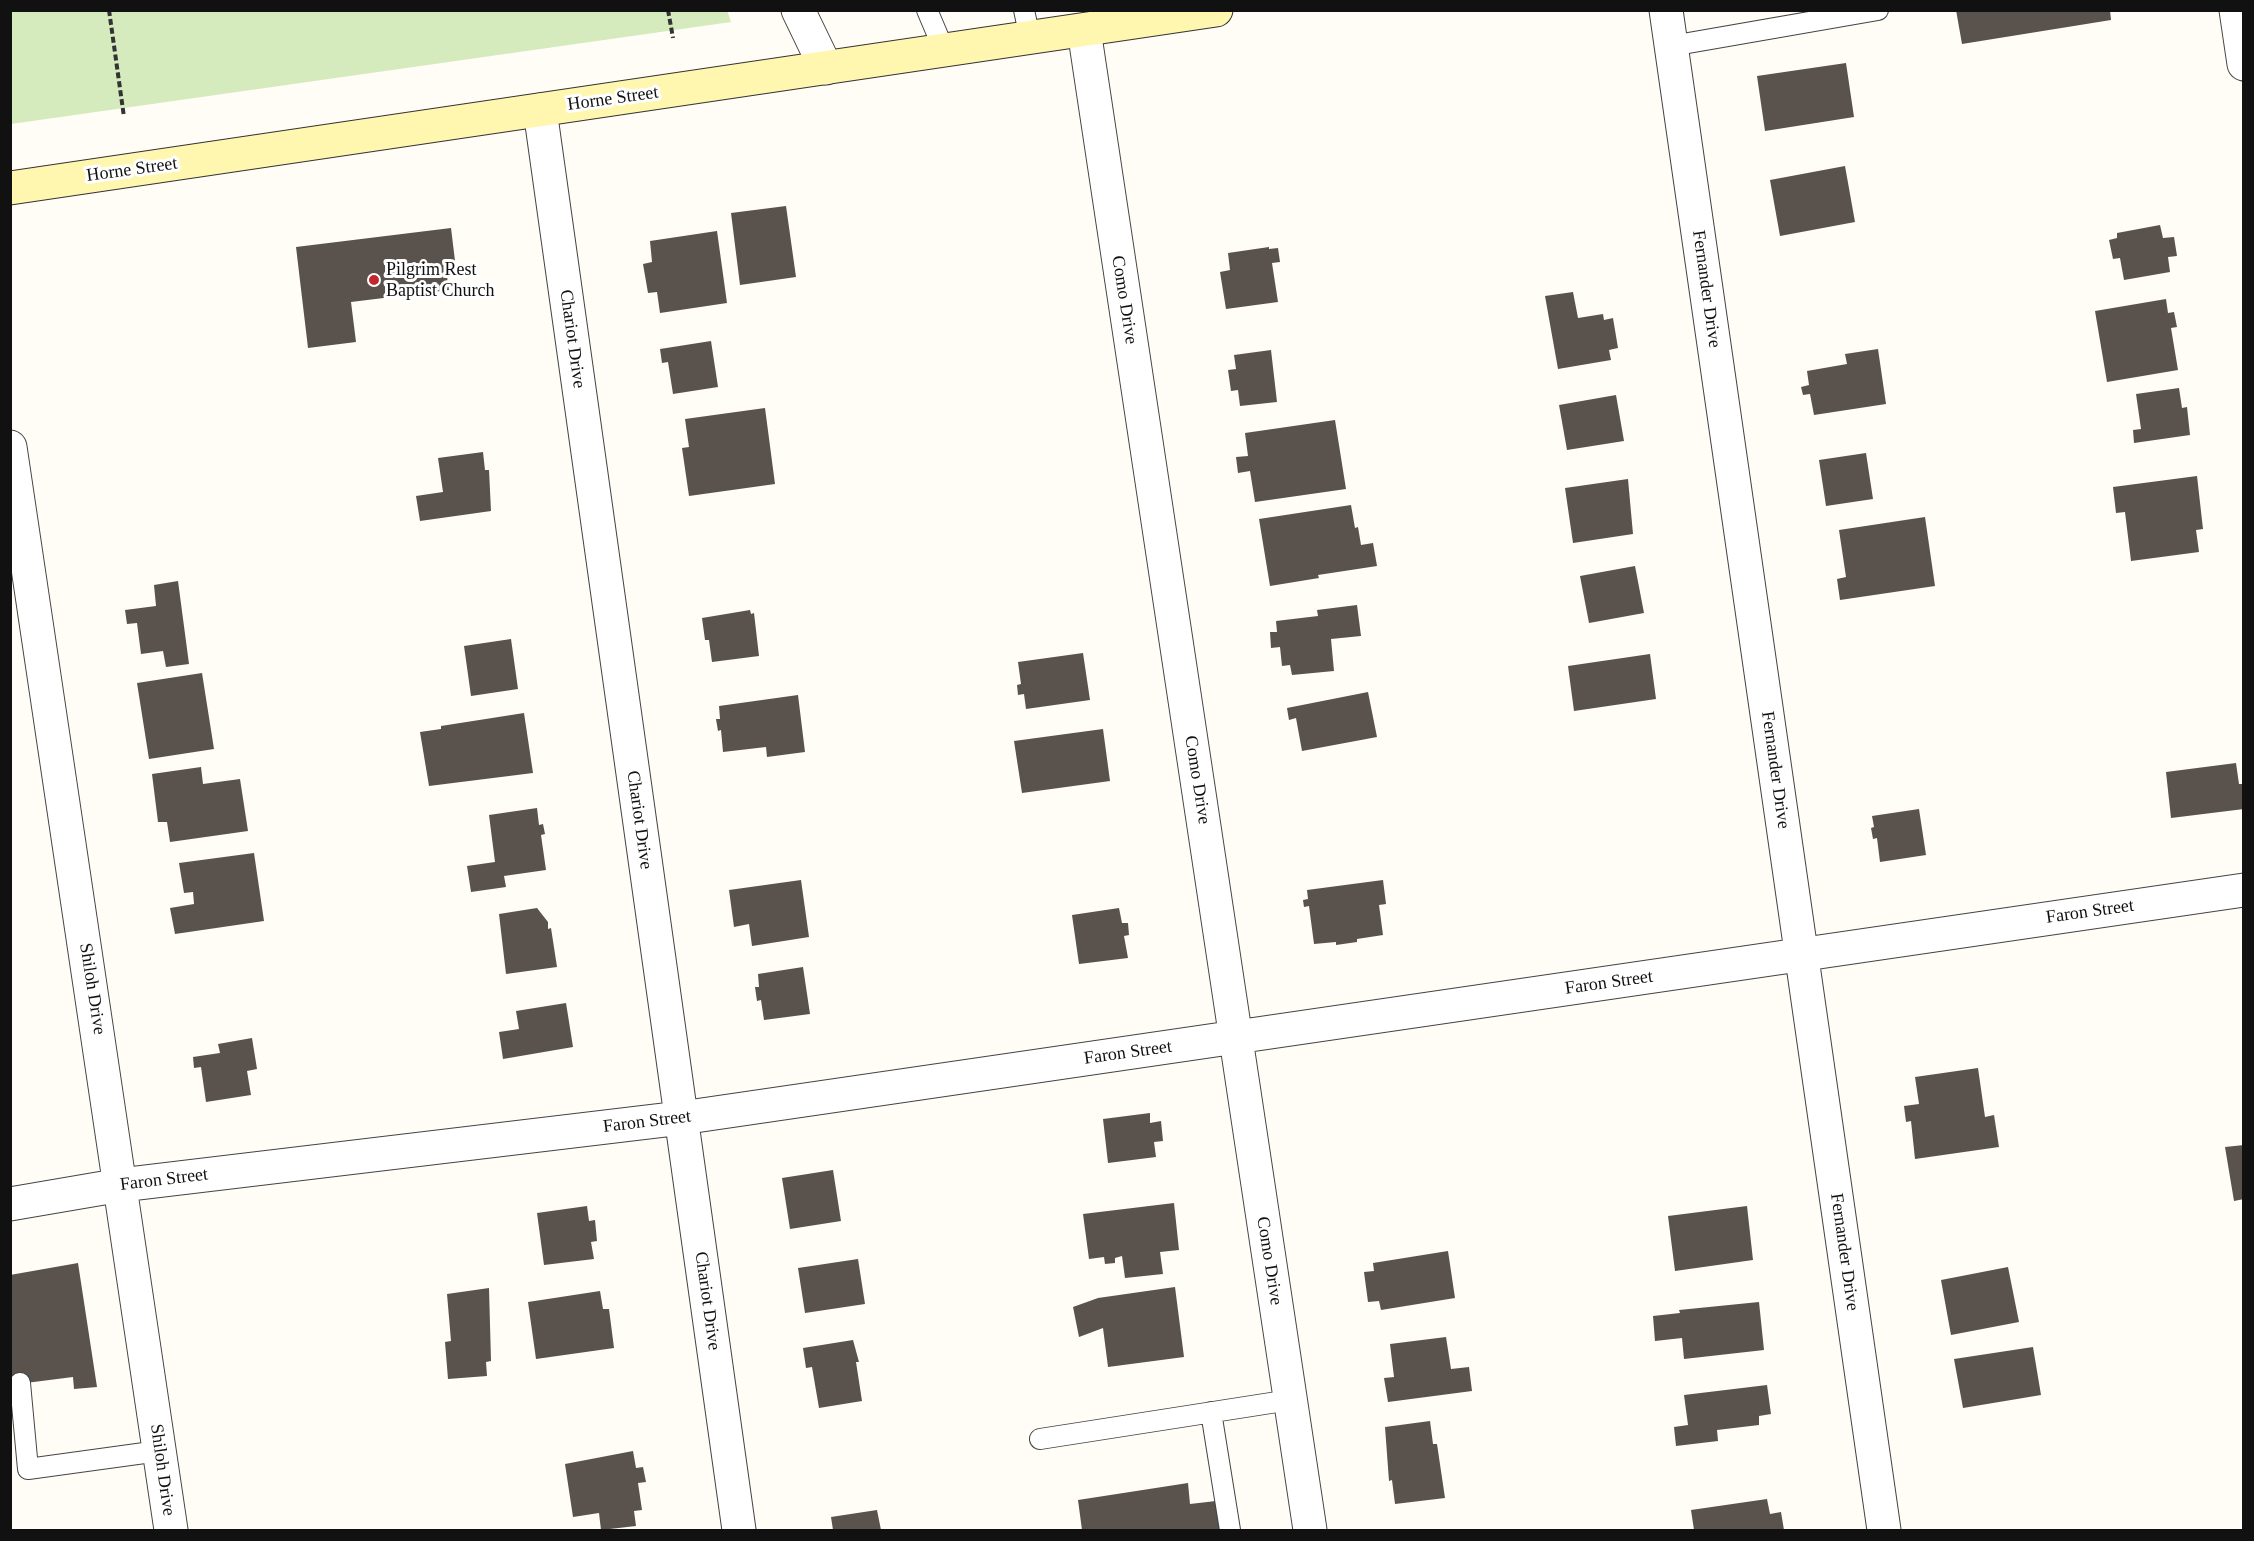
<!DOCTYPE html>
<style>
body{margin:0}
#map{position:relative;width:2254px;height:1541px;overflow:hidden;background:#fffdf5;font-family:"Times New Roman",serif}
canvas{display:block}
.frame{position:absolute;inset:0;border:12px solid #111;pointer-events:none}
</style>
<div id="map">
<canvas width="2254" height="1541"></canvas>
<div class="frame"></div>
</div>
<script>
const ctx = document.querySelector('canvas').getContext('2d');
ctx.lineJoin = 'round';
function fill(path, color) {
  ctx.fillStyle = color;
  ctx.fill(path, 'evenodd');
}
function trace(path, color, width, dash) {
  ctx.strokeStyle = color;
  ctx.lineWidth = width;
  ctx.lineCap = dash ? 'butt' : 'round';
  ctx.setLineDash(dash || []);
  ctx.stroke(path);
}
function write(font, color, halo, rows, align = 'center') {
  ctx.font = font + ' "Times New Roman",serif';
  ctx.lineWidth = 6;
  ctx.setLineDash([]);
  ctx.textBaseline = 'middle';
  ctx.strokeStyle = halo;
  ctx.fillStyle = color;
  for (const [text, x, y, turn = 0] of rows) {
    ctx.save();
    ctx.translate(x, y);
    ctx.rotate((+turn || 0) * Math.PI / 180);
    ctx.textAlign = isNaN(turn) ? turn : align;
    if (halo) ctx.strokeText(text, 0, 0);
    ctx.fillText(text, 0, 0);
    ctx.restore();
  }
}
const green = new Path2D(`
 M727,10l4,12 -720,102v-113z`);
const building = new Path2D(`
 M1956,10h154l1,10 -149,24z
 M1846,63l8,54 -89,14 -8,-55z
 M1845,166l10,56 -75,14 -10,-56z
 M786,206l10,71 -56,8 -9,-72z
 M2160,225l3,13 11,-1 3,19 -9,1 2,15 -46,8 -4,-22 -7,1 -4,-19 8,-2v-5z
 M451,228l5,41 -10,1 3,20 -98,12 5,40 -48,6 -12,-101z
 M717,231l10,72 -67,10 -3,-21 -9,1 -5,-29 9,-2 -2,-21z
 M1269,247v2l9,-1 2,14 -8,1 6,39 -52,7 -6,-37 10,-2 -2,-17z
 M1573,292l5,26 25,-4 1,6 9,-2 5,30 -9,2 2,10 -53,9 -13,-73z
 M2166,299l2,14 6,-1 3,15 -6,1 7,42 -71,12 -12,-71z
 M711,341l7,46 -45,7 -5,-32 -6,1 -2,-14z
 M1878,349l8,55 -72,11 -4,-21 -7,1 -2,-8 8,-2 -2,-14 40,-7 -2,-10z
 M1271,350l6,52 -37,4 -2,-16 -7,1 -3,-21 8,-1 -2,-14z
 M2179,388l3,20 5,-1 3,28 -56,8 -1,-13 8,-1 -5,-35z
 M1616,395l8,46 -57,9 -8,-45z
 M765,408l10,76 -86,12 -7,-48 7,-1 -4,-28z
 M1335,420l11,69 -91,13 -5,-31 -12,2 -2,-16 12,-1 -3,-23z
 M483,452l2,18h4l2,41 -71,10 -4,-25 27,-4 -5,-34z
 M1866,453l7,46 -47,7 -7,-46z
 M2197,476l6,53 -7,1 3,22 -68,9 -6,-49 -9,1 -3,-26z
 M1628,479l5,55 -60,9 -8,-55z
 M1351,505l4,23 3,-1 3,18 12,-2 4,23 -59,9 1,3 -49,8 -11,-67z
 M1925,517l10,69 -95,14 -3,-21 9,-2 -7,-47z
 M1635,566l9,47 -55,10 -9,-47z
 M178,581l11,83 -23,3 -3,-16 -22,3 -4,-31 -10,1 -2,-14 31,-4 -2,-21z
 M1357,605l4,31 -30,3 3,32 -42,4 -2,-10 -8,1 -2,-19 -9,1 -1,-16h7l-1,-11 42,-5 -1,-6z
 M750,610l1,4 3,-1 5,43 -47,6 -3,-22h-4l-3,-22z
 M511,639l7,50 -47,7 -7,-50z
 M1083,653l7,47 -64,9 -2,-15 -6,1 -1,-10 4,-1 -3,-22z
 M1650,654l6,45 -82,12 -6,-45z
 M202,673l12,76 -65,10 -12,-76z
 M1368,692l9,45 -75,14 -6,-33 -7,2 -2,-12z
 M798,695l7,57 -38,5 -1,-10 -43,5 -2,-22 -3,1 -2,-12h4l-1,-13z
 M524,713l9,60 -104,13 -9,-54 21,-3v-3z
 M1103,729l7,52 -88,12 -8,-52z
 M2236,763l3,21h5v25l-73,9 -5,-46z
 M201,767l2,17 37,-5 8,52 -78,11 -3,-20h-9l-6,-48z
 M537,808l2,17 4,-1 2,10 -4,1 5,35 -42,6 2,11 -35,5 -4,-26 28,-4 -6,-47z
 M1919,809l7,46 -46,7 -3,-24 -4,1 -2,-11 3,-1 -2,-11z
 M254,853l10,68 -89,13 -5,-26 24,-4 -1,-12 -9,1 -5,-30z
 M801,880l8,57 -57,9 -3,-22 -15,3 -5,-37z
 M1383,880l3,24 -7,1 4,30 -26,4v3l-21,3v-3l-22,2 -5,-38 -5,1 -1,-7 5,-1 -1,-9z
 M537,908l11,14v7l3,-1 6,39 -51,7 -7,-60z
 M1119,908l3,15h6l1,12 -5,1 4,22 -49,6 -7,-49z
 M803,967l7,47 -46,6 -3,-20 -4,1 -2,-14h4l-1,-13z
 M566,1003l7,44 -70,12 -4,-27 20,-3 -3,-18z
 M252,1038l5,31 -10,2 4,24 -45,7 -5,-35 -7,1 -1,-11 27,-4 -2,-9z
 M1978,1068l7,49 9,-2 5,32 -84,12 -4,-38 -5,1 -2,-16 15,-2 -4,-27z
 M1150,1113v10l11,-2 2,20 -9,1 2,15 -48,6 -5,-44z
 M2244,1145v54l-10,2 -9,-54z
 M833,1170l8,51 -51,8 -8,-51z
 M1174,1203l5,47 -19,2 3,22 -38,4 -3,-22 -7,2v5l-10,1 -1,-7 -15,2 -6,-45z
 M587,1206l2,15 6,-1 2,21 -6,1 3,17 -50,6 -7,-52z
 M1747,1206l6,54 -78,11 -7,-55z
 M1448,1251l7,47 -74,12 -2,-9 -11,1 -4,-30 10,-1 -1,-8z
 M858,1259l7,45 -60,9 -7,-45z
 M78,1263l19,124 -23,2 -1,-12 -63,8v-110z
 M2008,1267l11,55 -68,13 -10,-55z
 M1175,1287l9,70 -76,10 -5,-39 -24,9 -6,-30 25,-9z
 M489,1288l2,73 -5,1 1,14 -39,3 -3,-37 6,-1 -4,-47z
 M600,1291l3,18h6l5,39 -78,11 -8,-57z
 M1759,1302l5,48 -80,9 -2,-21 -27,3 -2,-25 27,-3 -1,-3z
 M1446,1337l5,32 18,-2 3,24 -84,11 -4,-24 10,-1 -4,-33z
 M853,1340l6,22h-3l6,39 -43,7 -7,-41 -6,1 -3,-20z
 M2033,1347l8,48 -78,13 -9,-49z
 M1767,1385l4,29 -12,2v9l-42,5 1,11 -42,5 -2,-19 14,-2 -4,-30z
 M1430,1421l3,23h4l8,54 -50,6 -3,-24 -3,1 -4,-54z
 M633,1451l3,17 7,-1 3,15 -8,1 4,27 -8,1 2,15 -35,4 -2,-17 -26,4 -8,-53z
 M1188,1483l2,21 26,-3 5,29h-139l-4,-30z
 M1767,1499l3,15 11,-2 3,18h-90l-3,-20z
 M877,1510l4,20h-48l-2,-13z`);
const path = new Path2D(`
 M109,10l15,107
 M668,10l5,28`);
const lane = new Path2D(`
 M927,10l17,40
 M1024,10l6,28
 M1671,46l207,-36
 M20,1383l8,86 131,-18
 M1211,1412l19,118
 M1040,1439l250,-39`);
const street = new Path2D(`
 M798,10l28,58
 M1666,10l218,1520
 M2236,10l8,54
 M1084,30l226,1500
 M540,110l199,1420
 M10,447l161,1083
 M10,1204l111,-19 560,-67 1563,-228`);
const secondary = new Path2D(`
 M10,188l1206,-178`);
const markers = [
 [374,280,6,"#c4262e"]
];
const streetNames = [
 ["Horne Street",613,99,-8],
 ["Horne Street",132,170,-8],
 ["Fernander Drive",1706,289,82],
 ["Como Drive",1124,300,81],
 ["Chariot Drive",572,339,82],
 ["Fernander Drive",1775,770,82],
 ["Como Drive",1197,780,81],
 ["Chariot Drive",639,820,82],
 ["Faron Street",2090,912,-8],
 ["Faron Street",1609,983,-8],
 ["Shiloh Drive",92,989,81],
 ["Faron Street",1128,1053,-8],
 ["Faron Street",647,1122,-7],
 ["Faron Street",164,1180,-7],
 ["Fernander Drive",1844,1252,82],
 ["Como Drive",1269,1261,81],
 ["Chariot Drive",707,1301,82],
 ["Shiloh Drive",162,1470,82]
];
const poiNames = [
 ["Pilgrim Rest",386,270],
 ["Baptist Church",386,291]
];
fill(green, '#d5ebbd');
fill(building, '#5a524d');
trace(lane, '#444', 22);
trace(street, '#444', 35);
trace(secondary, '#333', 35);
trace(path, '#333', 4, [6, 3]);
trace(lane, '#fff', 20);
trace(street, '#fff', 33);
trace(secondary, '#fff6b0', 33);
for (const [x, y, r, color] of markers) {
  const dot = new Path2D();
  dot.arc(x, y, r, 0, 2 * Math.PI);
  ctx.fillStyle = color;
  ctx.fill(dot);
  trace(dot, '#fff', 2);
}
write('18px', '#111', '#fff', streetNames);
write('18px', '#111', '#fff', poiNames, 'left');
</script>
